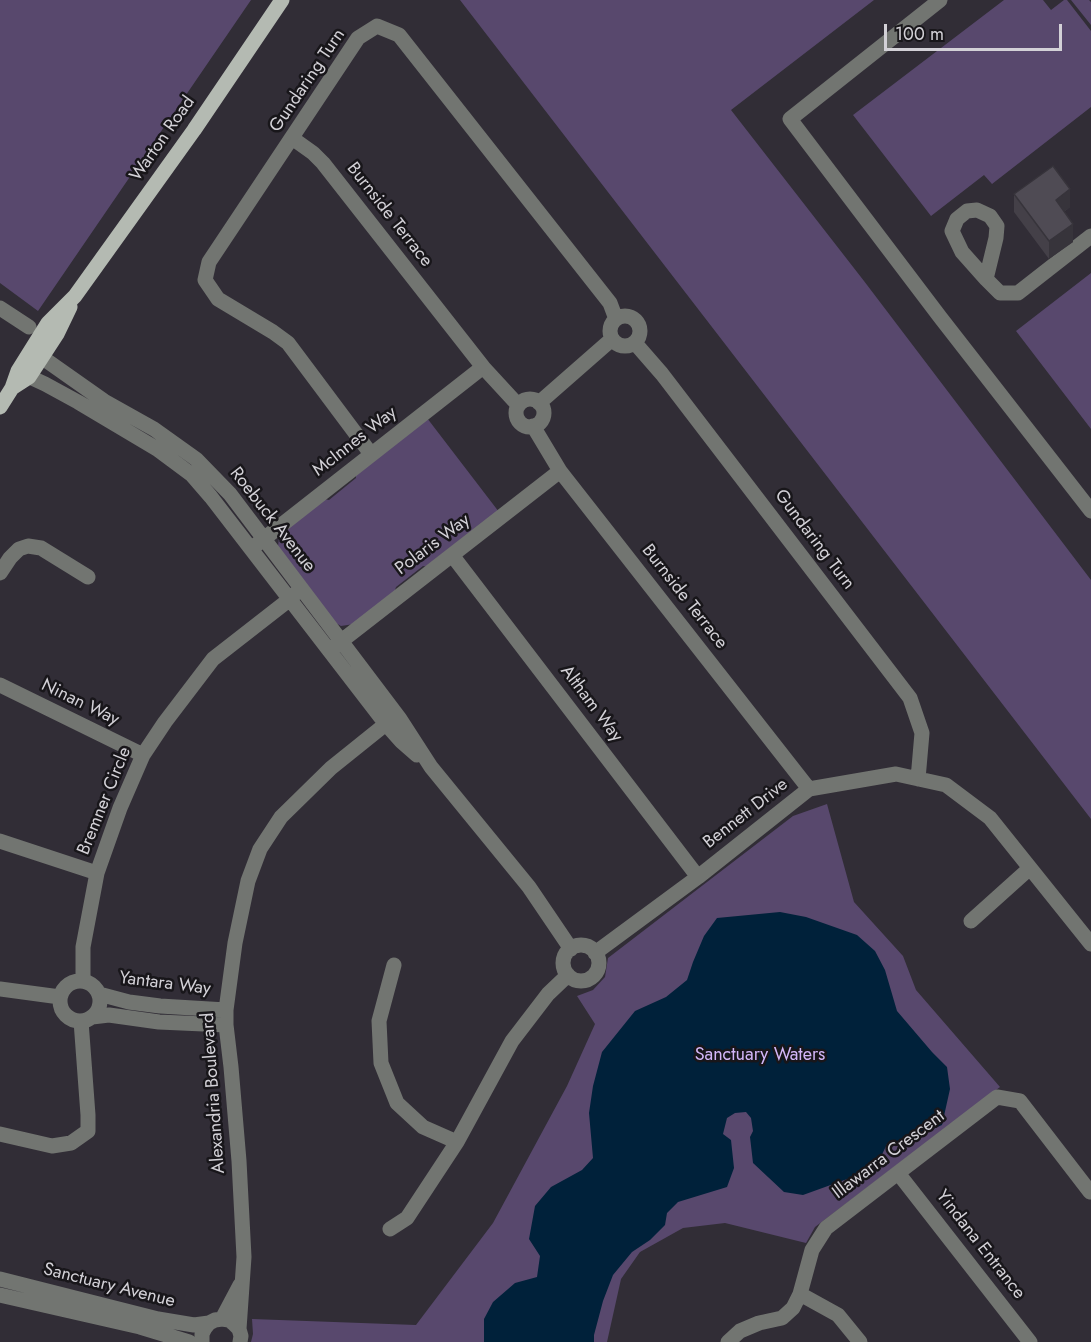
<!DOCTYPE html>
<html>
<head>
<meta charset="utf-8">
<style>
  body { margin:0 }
  #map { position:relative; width:1091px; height:1342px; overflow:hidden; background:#312d36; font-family:Jost,sans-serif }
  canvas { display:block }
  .scale { position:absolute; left:884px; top:24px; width:178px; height:27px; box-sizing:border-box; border:3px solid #d3d1d7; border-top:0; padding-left:8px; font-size:18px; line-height:21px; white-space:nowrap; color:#d3d1d7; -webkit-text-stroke:4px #18161a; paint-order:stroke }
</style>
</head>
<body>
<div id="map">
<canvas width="1091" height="1342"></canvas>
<div class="scale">100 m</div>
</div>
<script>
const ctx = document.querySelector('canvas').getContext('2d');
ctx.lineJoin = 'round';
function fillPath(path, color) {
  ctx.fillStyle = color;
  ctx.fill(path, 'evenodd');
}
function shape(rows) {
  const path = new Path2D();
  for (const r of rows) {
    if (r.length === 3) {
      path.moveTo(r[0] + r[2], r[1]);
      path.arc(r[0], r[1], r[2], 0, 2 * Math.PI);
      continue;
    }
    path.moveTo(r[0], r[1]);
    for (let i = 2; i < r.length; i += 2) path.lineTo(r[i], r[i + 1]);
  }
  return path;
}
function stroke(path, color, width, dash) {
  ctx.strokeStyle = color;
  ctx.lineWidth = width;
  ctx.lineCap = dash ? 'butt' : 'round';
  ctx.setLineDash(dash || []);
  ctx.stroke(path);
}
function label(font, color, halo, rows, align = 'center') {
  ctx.font = font + ' Jost,sans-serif';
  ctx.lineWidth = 5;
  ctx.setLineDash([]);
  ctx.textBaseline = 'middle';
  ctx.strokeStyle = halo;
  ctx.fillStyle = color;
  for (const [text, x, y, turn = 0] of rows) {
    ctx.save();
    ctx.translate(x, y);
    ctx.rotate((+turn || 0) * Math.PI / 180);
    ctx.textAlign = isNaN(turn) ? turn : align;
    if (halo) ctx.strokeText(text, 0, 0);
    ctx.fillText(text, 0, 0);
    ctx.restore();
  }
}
fillPath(shape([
  [0,0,251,0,38,311,0,283],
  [460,0,874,0,731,110,864,281,1091,580,1091,819],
  [1004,0,1043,0,1051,10,1064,0,1067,0,1091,31,1091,107,992,184,984,175,931,216,853,115],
  [1071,0,1089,0,1091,2,1091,25],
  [1091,273,1091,429,1016,331],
  [427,418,499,512,428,567,423,566,396,587,394,593,354,624,341,626,332,621,278,547,279,537,283,529,324,499,329,500,356,478,356,474],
  [827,804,854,902,903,956,916,990,1000,1087,815,1227,806,1243,725,1223,683,1228,640,1252,621,1279,607,1342,251,1342,253,1334,252,1319,416,1325,493,1223,567,1086,595,1024,577,996,593,990,605,977,608,958,793,816]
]), '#58486d');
fillPath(shape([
  [780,912,806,917,857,935,875,951,885,970,897,1011,932,1052,947,1067,950,1089,942,1125,913,1138,887,1144,877,1165,850,1178,803,1195,784,1192,753,1163,750,1137,753,1131,751,1118,746,1112,735,1113,727,1118,723,1134,731,1140,734,1168,727,1187,678,1202,667,1213,665,1225,650,1240,632,1252,613,1275,603,1301,594,1335,594,1342,484,1342,484,1319,493,1302,515,1283,537,1277,540,1256,529,1239,535,1206,551,1187,582,1170,593,1158,589,1113,593,1086,602,1052,635,1011,666,997,687,980,693,962,704,936,717,918]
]), '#00213a');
stroke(shape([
  [940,0,790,119,940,317,1091,511],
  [292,138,313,153,323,163,483,367,518,405],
  [986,279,996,238,997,226,990,216,977,210,967,211,957,219,952,231,962,252,986,279,1000,293,1018,293,1091,236],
  [0,308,29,327],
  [625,331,15],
  [635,343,662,374,910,698,922,733,918,779],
  [33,351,104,401,154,429,196,459,230,494,400,719,431,767,529,887,571,949],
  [19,372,45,384,78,402,157,449,192,475,211,497,385,723,401,741,417,755],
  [530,413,14],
  [539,403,612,339],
  [533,426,560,471,809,789],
  [371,454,288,343,273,332,218,299,205,280,209,262,358,38,377,26,399,35,610,303,616,319],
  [256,545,483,367],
  [452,555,698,877],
  [0,573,10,558,19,549,28,546,41,548,88,577],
  [335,646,560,471],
  [0,685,143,755],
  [0,841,97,873],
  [971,921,1030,868],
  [581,963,18],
  [595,953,698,877,809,789,896,774,946,785,990,818,1091,944],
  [394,965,379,1021,381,1063,397,1103,423,1127,457,1142],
  [83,981,83,947,97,873,120,808,143,755,165,722,213,659,290,599,296,593],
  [80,1001,20],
  [0,989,60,997],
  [99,994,129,1002,160,1006,226,1010],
  [92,1017,109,1015,159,1022,226,1025],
  [0,1134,52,1146,71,1143,88,1131,88,1115,81,1021],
  [898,1173,1030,1342],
  [390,1229,407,1218,457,1142,512,1041,548,994,568,975],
  [0,1279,158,1319,194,1325,209,1323],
  [800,1294,838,1315,860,1342],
  [0,1295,140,1327,189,1342],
  [222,1319,240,1285],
  [239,1329,244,1257,239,1161,231,1067,226,1025,226,1010,235,943,248,881,260,849,281,817,331,768,397,715],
  [202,1342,202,1334,205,1328,209,1323,215,1320,222,1319,229,1320,234,1324,239,1329,241,1336,240,1342],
  [728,1342,740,1331,759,1323,782,1318,793,1308,800,1294,812,1250,826,1228,997,1097,1020,1101,1090,1192]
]), '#727571', 15);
stroke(shape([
  [12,388,29,377,57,334,70,307],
  [0,407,12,388,18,371,48,323,75,296,194,130,282,0]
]), '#b4bab2', 15);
fillPath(shape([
  [1014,194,1070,207,1064,212,1073,242,1049,259,1014,212]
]), '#444048');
fillPath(shape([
  [1070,189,1070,207,1056,218,1056,200],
  [1073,224,1073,242,1049,259,1049,241]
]), '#37343b');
const building = shape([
  [1053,166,1070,189,1056,200,1073,224,1049,241,1014,194,1053,166]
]);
fillPath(building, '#4f4b54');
stroke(building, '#37343b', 1.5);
label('18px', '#d3d1d7', '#18161a', [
  ["Gundaring Turn",308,81,-56],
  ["Warton Road",163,139,-55],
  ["Burnside Terrace",389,215,52],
  ["McInnes Way",355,442,-38],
  ["Roebuck Avenue",272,520,52],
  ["Gundaring Turn",814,540,53],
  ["Polaris Way",433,545,-37],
  ["Burnside Terrace",684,597,52],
  ["Ninan Way",80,703,26],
  ["Altham Way",591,704,53],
  ["Bremner Circle",105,801,-68],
  ["Bennett Drive",746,814,-38],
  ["Yantara Way",165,984,7],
  ["Alexandria Boulevard",214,1093,-94],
  ["Illawarra Crescent",889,1155,-37],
  ["Yindana Entrance",980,1245,52],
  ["Sanctuary Avenue",109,1286,14]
]);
label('18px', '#d3b7f8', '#18161a', [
  ["Sanctuary Waters",760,1056]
]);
</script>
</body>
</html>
